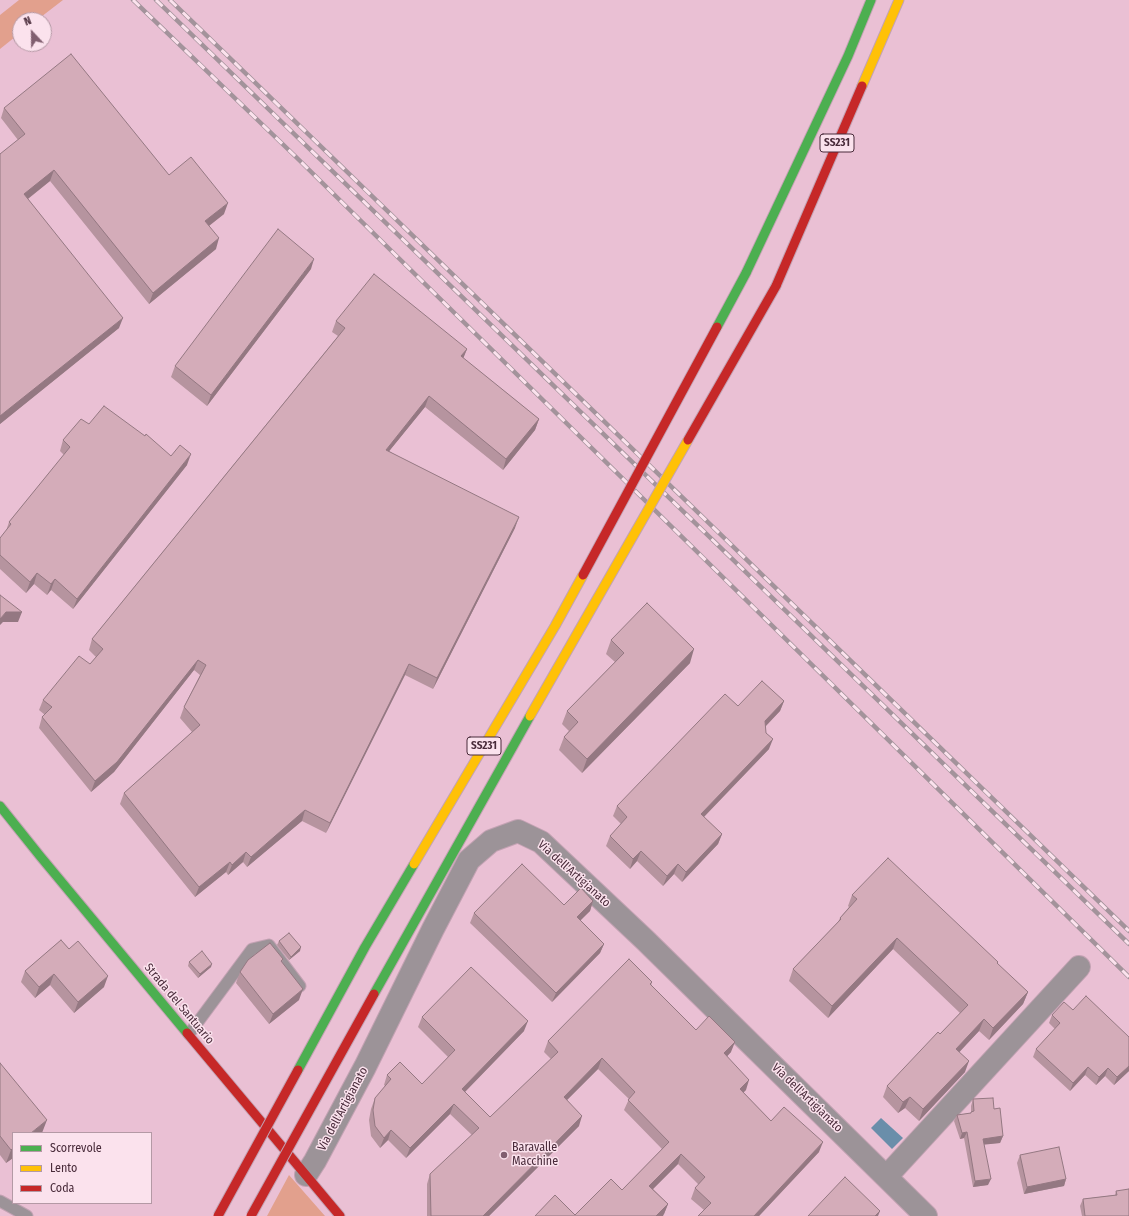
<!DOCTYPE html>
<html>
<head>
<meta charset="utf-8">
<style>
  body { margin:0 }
  #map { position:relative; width:1129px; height:1216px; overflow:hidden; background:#eac0d4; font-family:"Fira Sans Condensed",sans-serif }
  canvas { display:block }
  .legend { position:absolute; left:12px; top:1132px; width:140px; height:72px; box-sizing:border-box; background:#fbe2ed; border:1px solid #b499a5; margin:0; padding:5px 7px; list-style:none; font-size:12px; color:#492b3a }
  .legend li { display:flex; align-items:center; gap:8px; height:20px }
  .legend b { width:20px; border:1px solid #b499a5 }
  .north { position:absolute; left:12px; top:12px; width:40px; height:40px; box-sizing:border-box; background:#fbe2ed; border:1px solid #b499a5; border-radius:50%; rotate:338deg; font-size:11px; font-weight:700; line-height:16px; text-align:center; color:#492b3a }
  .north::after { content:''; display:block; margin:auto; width:14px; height:18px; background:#815f70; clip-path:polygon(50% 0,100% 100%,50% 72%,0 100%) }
</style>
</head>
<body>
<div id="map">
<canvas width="1129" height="1216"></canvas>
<ul class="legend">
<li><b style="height:5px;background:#4caf50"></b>Scorrevole</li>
<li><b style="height:5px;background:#ffc107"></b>Lento</li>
<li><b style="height:5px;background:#c62828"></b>Coda</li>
</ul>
<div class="north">N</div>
</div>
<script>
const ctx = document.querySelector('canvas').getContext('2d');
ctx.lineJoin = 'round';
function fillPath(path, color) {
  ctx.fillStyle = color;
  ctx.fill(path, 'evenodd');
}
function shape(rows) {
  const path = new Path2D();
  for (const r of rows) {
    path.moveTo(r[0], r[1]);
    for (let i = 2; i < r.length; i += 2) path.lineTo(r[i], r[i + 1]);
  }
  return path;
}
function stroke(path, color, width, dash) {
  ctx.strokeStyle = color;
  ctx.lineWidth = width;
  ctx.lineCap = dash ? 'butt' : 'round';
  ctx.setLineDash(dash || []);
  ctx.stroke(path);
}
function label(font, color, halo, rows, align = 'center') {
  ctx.font = font + ' "Fira Sans Condensed",sans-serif';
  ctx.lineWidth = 3;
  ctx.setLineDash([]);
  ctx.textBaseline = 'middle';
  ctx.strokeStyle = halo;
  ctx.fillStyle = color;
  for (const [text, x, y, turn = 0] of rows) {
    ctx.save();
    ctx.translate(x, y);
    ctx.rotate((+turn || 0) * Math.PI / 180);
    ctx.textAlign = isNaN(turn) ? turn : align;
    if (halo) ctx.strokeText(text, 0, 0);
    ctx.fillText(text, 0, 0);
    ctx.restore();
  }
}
fillPath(shape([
  [19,0,63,0,37,20,20,20,20,33,0,49,0,15],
  [289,1175,325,1216,267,1216]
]), '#e2a08d');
fillPath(shape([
  [881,1118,903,1138,892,1149,871,1128]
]), '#6a8eaa');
const lane = shape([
  [189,1034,252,949,269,945,300,986],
  [0,1201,27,1216]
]);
const street = shape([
  [306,1175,315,1161,365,1067,433,929,469,860,491,841,518,831,541,842,645,940,926,1216],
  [887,1176,1079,967]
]);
const fast = shape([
  [746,273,848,56,871,0],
  [0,806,40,856,187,1033]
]);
const slow = shape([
  [862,86,899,0]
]);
const jam = shape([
  [776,286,862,86],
  [187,1033,340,1216]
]);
stroke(lane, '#c3a2b3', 13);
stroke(street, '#c3a2b3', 24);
stroke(fast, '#c3a2b3', 11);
stroke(slow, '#c3a2b3', 11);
stroke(jam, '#c3a2b3', 11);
stroke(lane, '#9c9398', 11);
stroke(street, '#9c9398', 22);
stroke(fast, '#4caf50', 9);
stroke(slow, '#ffc107', 9);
stroke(jam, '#c62828', 9);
const rail = shape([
  [133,0,295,156,1129,977],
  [156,0,1129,944],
  [170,0,1129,931]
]);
stroke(rail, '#a3939b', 4.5);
stroke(rail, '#fbe2ed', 3, [9]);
const fastBridge = shape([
  [717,327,746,273],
  [374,994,530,716],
  [298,1070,365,947,414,864]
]);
const slowBridge = shape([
  [530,716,688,440],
  [414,864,555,626,583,575]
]);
const jamBridge = shape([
  [688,440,776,286],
  [583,575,717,327],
  [218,1216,298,1070],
  [251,1216,374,994]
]);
stroke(fastBridge, '#c3a2b3', 11, []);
stroke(slowBridge, '#c3a2b3', 11, []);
stroke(jamBridge, '#c3a2b3', 11, []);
stroke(fastBridge, '#4caf50', 9);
stroke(slowBridge, '#ffc107', 9);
stroke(jamBridge, '#c62828', 9);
fillPath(shape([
  [4,108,169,175,224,214,209,226,216,249,149,304,50,181,28,199,119,328,0,424,18,140,1,118],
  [311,269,207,406,171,377,175,366],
  [336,321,467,349,463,358,539,419,535,430,503,470,425,407,389,451,515,528,433,689,405,675,326,833,302,821,247,867,243,862,228,875,226,872,195,897,120,804,124,793,192,732,180,718,184,707,200,675,194,670,114,772,91,792,39,728,42,717,45,715,39,710,43,700,90,664,96,657,89,650,92,639,338,336,332,332],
  [89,424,171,456,187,465,73,609,51,590,47,595,34,584,26,593,0,569,0,538,6,531,9,522,64,455,60,451,63,440],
  [611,640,690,663,582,773,559,750,564,737,569,731,562,724,567,711,615,662,606,654],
  [784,701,780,711,765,727,766,733,769,749,704,817,722,834,718,844,682,882,674,874,663,886,637,861,630,869,606,846,610,836,621,824,613,816,617,806,738,706],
  [852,895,997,964,1028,992,1023,1004,989,1040,979,1031,959,1052,965,1072,919,1121,905,1108,898,1113,883,1097,887,1086,940,1034,960,1013,893,949,828,1018,789,981,793,969,838,922,840,918,849,907,848,906],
  [593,901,590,911,580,920,604,944,600,953,552,1002,470,923,474,913,564,905],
  [61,940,104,987,74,1013,50,985,35,998,21,982,25,971],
  [279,941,300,951,289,960,277,945],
  [283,959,282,963,299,1000,269,1024,236,983,240,972],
  [189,962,211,967,198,978,188,966],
  [652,982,651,986,696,1030,731,1052,727,1056,746,1090,743,1092,771,1121,819,1152,759,1216,698,1216,704,1210,691,1199,695,1188,699,1185,678,1164,653,1189,668,1204,664,1214,575,1215,622,1190,662,1149,624,1110,629,1099,598,1069,567,1100,579,1126,489,1216,427,1216,427,1184,430,1174,472,1135,450,1114,406,1158,388,1140,380,1148,371,1136,369,1120,371,1109,375,1098,385,1086,384,1085,387,1075,422,1084,448,1057,418,1027,422,1017,524,1031,465,1092,490,1117,551,1059,544,1052,548,1041],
  [1052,1015,1129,1071,1114,1085,1105,1076,1096,1085,1085,1075,1070,1091,1033,1057,1036,1049,1055,1029,1049,1023],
  [0,1063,13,1133,13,1158,6,1163,0,1155],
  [973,1099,994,1109,1003,1136,1000,1143,984,1144,988,1185,973,1187,964,1138,960,1139,954,1121,957,1115,971,1113,971,1106],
  [1020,1155,1066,1179,1064,1186,1024,1194,1017,1163],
  [1116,1191,1129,1216,1082,1216,1080,1206,1083,1199,1115,1195]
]), '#b6949f');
fillPath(shape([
  [54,170,50,181,20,205,24,194],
  [228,203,224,214,201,232,205,221],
  [219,238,216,249,149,304,153,293],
  [314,259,311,269,207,406,211,395],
  [123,318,119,328,0,424,0,416],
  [467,349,463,359,461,356],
  [429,396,425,407,382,460,386,450],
  [539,419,535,430,503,470,506,459],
  [191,454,187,465,73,609,77,599],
  [519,517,515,528,433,689,437,678],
  [37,573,34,584,26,593,30,582],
  [55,579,51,590,47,595,51,584],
  [6,612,22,612,18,622,3,622,0,625,0,619],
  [694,649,690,663,582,773,587,759],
  [198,660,194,670,114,772,91,792,95,781],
  [409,664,405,675,326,833,330,823],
  [784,701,780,711,761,731,765,721],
  [773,739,769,749,697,824,701,814],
  [305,810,302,821,247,867,251,857],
  [722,834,718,844,682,882,686,872],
  [641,851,637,861,630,869,633,859],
  [246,852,243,862,228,875,232,865],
  [230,862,226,872,195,897,199,887],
  [678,864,674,874,663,886,667,876],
  [593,901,590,911,574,927,577,917],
  [897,938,893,949,828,1018,832,1006],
  [604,944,600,953,552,1002,556,993],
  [301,947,300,951,289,960,291,957],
  [212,964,211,967,198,978,200,974],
  [54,974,50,985,35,998,39,987],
  [108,976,104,987,74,1013,78,1002],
  [303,989,299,1000,269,1024,273,1014],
  [1028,992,1023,1004,989,1040,993,1028],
  [984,1019,979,1031,952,1060,956,1049],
  [528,1021,524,1031,458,1099,462,1089],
  [735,1042,731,1052,721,1063,724,1053],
  [602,1058,598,1069,560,1107,564,1097],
  [969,1061,965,1072,919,1121,923,1109],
  [1129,1066,1129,1071,1114,1085,1117,1077],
  [1088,1067,1085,1075,1070,1091,1073,1083],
  [1108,1068,1105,1076,1096,1085,1099,1077],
  [749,1080,746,1090,737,1099,740,1089],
  [910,1097,905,1108,898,1113,903,1102],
  [454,1104,450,1114,406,1158,410,1148],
  [582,1116,579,1126,489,1216,483,1216],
  [47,1120,42,1133,31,1133],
  [391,1130,388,1140,380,1148,384,1138],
  [967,1132,964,1138,960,1139,962,1133],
  [1003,1136,1000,1143,981,1145,983,1139],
  [823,1142,819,1152,759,1216,754,1216],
  [13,1148,13,1158,6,1163,11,1150],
  [681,1154,678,1164,646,1196,649,1186],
  [991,1179,988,1185,973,1187,975,1181],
  [1066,1179,1064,1186,1024,1194,1027,1187],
  [668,1204,664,1214,663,1216,656,1216],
  [880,1211,878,1216,875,1216]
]), '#947882');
const building = shape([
  [71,54,169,175,191,157,228,203,205,221,219,238,153,293,54,170,24,194,123,318,0,416,0,154,25,134,4,108,71,54],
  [278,229,314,259,211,395,175,366,278,229],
  [374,274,467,349,461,356,539,419,506,459,429,396,386,450,519,517,437,678,409,664,330,823,305,810,251,857,246,852,232,865,230,862,199,887,124,793,200,725,184,707,206,665,198,660,117,762,95,781,42,717,52,707,43,700,79,656,90,664,103,649,92,639,345,328,336,321,374,274],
  [104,406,145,436,146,434,171,456,180,445,191,454,77,599,55,579,51,584,37,573,30,582,0,555,0,538,11,524,9,522,70,447,63,440,81,419,89,424,104,406],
  [0,595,22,612,6,612,0,619,0,595],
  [647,603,694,649,587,759,564,737,578,722,567,711,624,653,611,640,647,603],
  [762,681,784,701,765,721,766,733,773,739,701,814,722,834,686,872,678,864,667,876,641,851,633,859,610,836,627,817,617,806,725,694,738,706,762,681],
  [888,858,998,962,997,963,1028,992,993,1028,984,1019,956,1049,969,1061,923,1109,910,1097,903,1102,887,1086,938,1032,940,1034,968,1005,897,938,832,1006,793,969,841,919,840,918,857,899,852,895,888,858],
  [522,864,564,905,581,888,593,901,577,917,604,944,556,993,474,913,522,864],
  [289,933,301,947,291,957,279,941,289,933],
  [61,940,69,949,78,941,108,976,78,1002,54,974,39,987,25,971,61,940],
  [270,943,283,959,281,961,303,989,273,1014,240,972,248,960,270,943],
  [202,951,212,964,200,974,189,962,202,951],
  [629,959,652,982,650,984,696,1030,709,1016,735,1042,724,1053,749,1080,740,1089,771,1121,784,1107,823,1142,754,1216,698,1216,711,1203,695,1188,705,1177,681,1154,649,1186,668,1204,656,1216,535,1216,555,1195,575,1215,611,1179,622,1190,669,1142,628,1100,635,1092,602,1058,564,1097,582,1116,483,1216,431,1216,430,1174,479,1128,454,1104,410,1148,391,1130,384,1138,375,1126,373,1110,375,1098,391,1079,387,1075,400,1062,422,1084,455,1050,422,1017,471,967,528,1021,462,1089,490,1117,558,1052,548,1041,629,959],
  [1086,996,1129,1037,1129,1066,1117,1077,1108,1068,1099,1077,1088,1067,1073,1083,1036,1049,1060,1023,1052,1015,1064,1002,1073,1010,1086,996],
  [0,1063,47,1120,31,1133,13,1133,13,1148,11,1150,0,1136,0,1063],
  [993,1098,994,1109,1000,1108,1003,1136,983,1139,991,1179,975,1181,967,1132,962,1133,957,1115,971,1113,971,1112,974,1111,973,1099,993,1098],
  [1059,1147,1066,1179,1027,1187,1020,1155,1059,1147],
  [845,1177,880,1211,875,1216,808,1216,845,1177],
  [1129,1189,1129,1216,1085,1216,1083,1199,1117,1195,1116,1191,1129,1189]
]);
fillPath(building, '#d4acb9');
stroke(building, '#947882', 1);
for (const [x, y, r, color] of [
  [504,1155,4,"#815f70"]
]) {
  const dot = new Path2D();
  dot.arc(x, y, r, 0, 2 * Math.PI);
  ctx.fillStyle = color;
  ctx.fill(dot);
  stroke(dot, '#fbe2ed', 1.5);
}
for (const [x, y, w] of [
  [837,143,34],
  [484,746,34]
]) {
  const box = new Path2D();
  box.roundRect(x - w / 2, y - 9, w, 18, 3);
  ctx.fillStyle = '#fbe2ed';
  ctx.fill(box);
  stroke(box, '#492b3a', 1);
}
label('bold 11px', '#492b3a', null, [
  ["SS231",837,143],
  ["SS231",484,746]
]);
label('12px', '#492b3a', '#fbe2ed', [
  ["Via dell'Artigianato",574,874,42],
  ["Strada del Santuario",179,1004,50],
  ["Via dell'Artigianato",807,1098,44],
  ["Via dell'Artigianato",343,1109,-62]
]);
label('12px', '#492b3a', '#fbe2ed', [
  ["Baravalle",512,1148],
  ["Macchine",512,1162]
], 'left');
</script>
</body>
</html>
